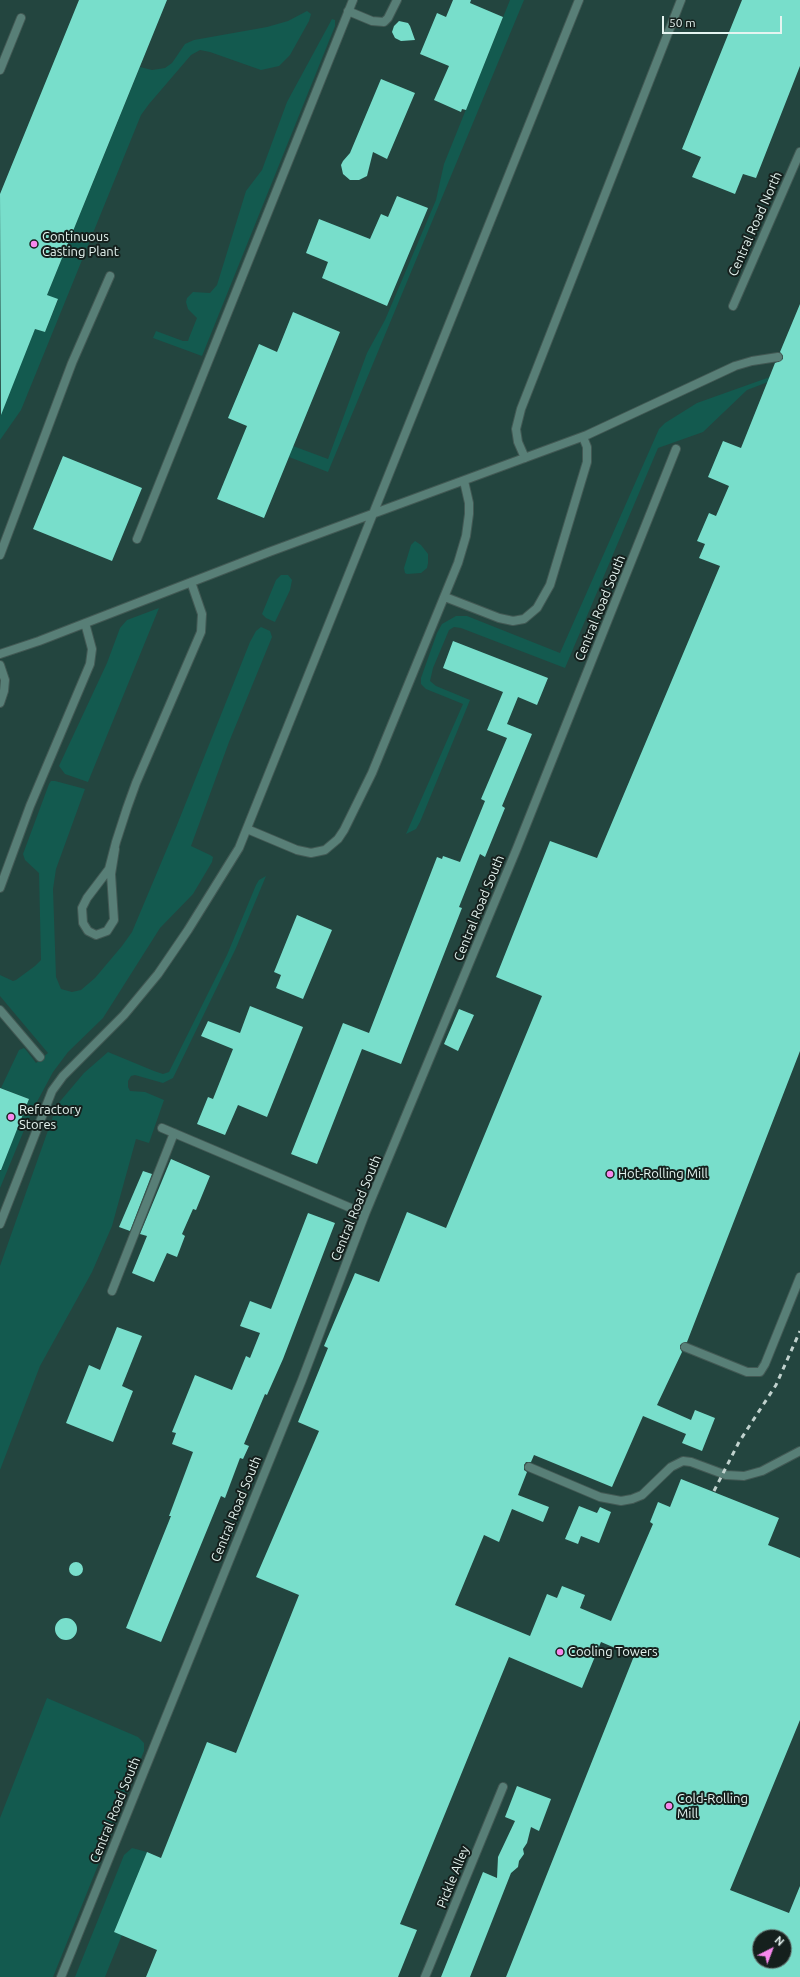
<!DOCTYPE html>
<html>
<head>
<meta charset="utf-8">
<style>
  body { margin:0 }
  #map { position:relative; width:800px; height:1977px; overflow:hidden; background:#233b36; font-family:Ubuntu,sans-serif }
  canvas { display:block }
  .north { position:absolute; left:752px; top:1929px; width:40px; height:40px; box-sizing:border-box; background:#15201d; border:1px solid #687571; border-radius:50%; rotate:42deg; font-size:11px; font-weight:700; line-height:16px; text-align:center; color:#e5f4f0 }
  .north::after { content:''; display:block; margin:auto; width:14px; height:18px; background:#f788ec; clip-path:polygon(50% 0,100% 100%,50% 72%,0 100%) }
  .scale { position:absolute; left:662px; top:16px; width:120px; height:18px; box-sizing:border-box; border:2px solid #e5f4f0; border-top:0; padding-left:5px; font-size:12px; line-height:14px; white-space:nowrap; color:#e5f4f0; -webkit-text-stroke:3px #15201d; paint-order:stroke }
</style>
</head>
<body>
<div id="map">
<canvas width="800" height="1977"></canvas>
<div class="north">N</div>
<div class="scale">50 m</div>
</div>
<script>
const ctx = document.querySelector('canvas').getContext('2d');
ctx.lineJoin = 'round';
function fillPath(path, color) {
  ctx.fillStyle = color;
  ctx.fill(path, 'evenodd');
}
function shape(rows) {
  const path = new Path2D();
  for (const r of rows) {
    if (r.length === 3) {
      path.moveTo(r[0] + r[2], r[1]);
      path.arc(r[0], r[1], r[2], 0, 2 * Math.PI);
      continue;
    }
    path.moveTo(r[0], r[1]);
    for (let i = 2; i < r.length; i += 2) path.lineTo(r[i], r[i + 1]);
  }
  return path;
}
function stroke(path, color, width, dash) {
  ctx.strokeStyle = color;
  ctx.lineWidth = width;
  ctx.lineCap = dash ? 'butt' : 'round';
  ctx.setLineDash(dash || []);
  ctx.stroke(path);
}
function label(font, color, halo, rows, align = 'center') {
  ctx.font = font + ' Ubuntu,sans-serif';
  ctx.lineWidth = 4;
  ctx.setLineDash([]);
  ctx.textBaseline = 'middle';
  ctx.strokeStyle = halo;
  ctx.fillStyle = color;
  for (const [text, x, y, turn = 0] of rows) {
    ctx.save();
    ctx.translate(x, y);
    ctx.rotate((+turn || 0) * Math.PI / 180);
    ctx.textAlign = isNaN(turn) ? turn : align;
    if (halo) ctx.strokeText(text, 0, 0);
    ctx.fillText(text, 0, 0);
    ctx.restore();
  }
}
fillPath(shape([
  [0,0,800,0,800,1977,0,1977],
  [760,1937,784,1937,784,1961,760,1961]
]), '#23453f');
fillPath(shape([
  [510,0,524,0,328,472,289,457,293,446,328,459,367,353,385,320,436,200,444,164],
  [307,11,311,14,309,21,290,55,279,66,261,70,210,52,200,50,191,55,149,104,141,115,21,410,0,440,0,416,35,329,45,332,58,300,47,295,140,67,152,70,165,68,172,63,185,44,194,40,267,27,288,21],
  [332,19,335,20,335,26,202,356,153,338,156,331,183,341,188,341,189,338,197,318,188,309,186,302,187,298,193,292,210,293,217,285,246,191,262,170,287,102],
  [770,377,768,382,747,390,703,432,658,448,565,668,461,628,454,627,449,630,433,668,430,681,436,686,470,700,420,822,416,829,406,834,463,704,426,689,421,684,421,678,437,633,442,624,456,616,467,616,560,653,659,429,665,423,697,403],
  [415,541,421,545,428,554,428,563,427,568,421,573,407,574,405,573,404,568,411,545],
  [281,575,288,575,292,580,290,590,275,622,266,618,262,614,276,580],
  [159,608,88,782,65,774,59,766,107,663,120,628,127,620],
  [261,627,270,631,272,637,229,742,191,846,210,855,213,857,212,862,193,894,160,928,103,1018,68,1052,53,1072,32,1111,0,1188,0,1172,29,1099,1,1088,19,1050,24,1048,26,1050,36,1063,48,1053,0,996,0,975,13,981,16,980,35,966,41,960,39,873,25,860,23,854,49,784,51,781,55,781,85,789,56,869,53,889,56,977,61,989,72,992,81,990,95,978,122,946,132,932,177,825,250,642,256,631],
  [266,876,236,948,173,1078,163,1083,135,1075,131,1076,128,1081,128,1087,130,1091,145,1092,164,1100,149,1143,136,1139,112,1226,92,1272,40,1366,0,1470,0,1266,57,1105,84,1073,108,1052,154,1071,163,1074,169,1072,227,955,256,885,259,880],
  [47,1698,138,1737,144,1743,144,1751,53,1977,0,1977,0,1818],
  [132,1848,147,1852,114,1932,122,1935,105,1977,75,1977,124,1855]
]), '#135a4f');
fillPath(shape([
  [79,0,167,0,47,295,58,299,45,332,35,329,1,415,0,194],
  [453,0,471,0,470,3,503,17,466,110,462,109,461,112,434,100,449,66,420,54,437,13,446,17],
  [742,0,800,0,800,66,756,178,743,174,735,194,692,177,701,157,682,149],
  [399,21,408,23,410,26,415,40,401,41,395,38,392,32,394,26],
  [381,79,415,93,387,159,373,152,367,176,359,180,350,180,343,174,341,165,343,161,350,153],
  [397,196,428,208,387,306,322,278,328,262,306,253,319,219,370,239,381,214,388,217],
  [800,304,800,1051,687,1342,680,1345,680,1348,682,1352,657,1405,691,1420,695,1410,715,1418,702,1451,682,1443,686,1434,643,1416,612,1487,534,1455,531,1462,526,1462,524,1465,524,1470,527,1472,518,1495,549,1507,543,1522,512,1509,499,1542,484,1535,455,1605,530,1636,547,1594,557,1598,562,1586,585,1595,580,1608,611,1621,653,1524,650,1522,658,1502,670,1507,681,1479,779,1518,768,1545,800,1558,800,1720,730,1890,789,1913,800,1886,800,1977,506,1977,634,1656,601,1642,582,1688,509,1657,400,1924,417,1930,398,1977,146,1977,157,1950,114,1932,147,1852,161,1858,207,1742,236,1753,299,1595,256,1577,319,1431,298,1422,328,1348,324,1346,355,1273,379,1282,407,1212,446,1228,542,996,496,977,550,841,597,858,720,566,699,558,705,544,697,541,709,513,716,516,729,486,708,477,723,441,741,448,775,363,783,359,783,356,780,352],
  [760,1937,784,1937,784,1961,760,1961],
  [293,312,340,332,264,518,217,499,247,426,228,418,259,344,277,352],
  [63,456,142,488,112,561,33,529],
  [453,641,548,678,537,705,518,697,507,724,532,734,502,806,505,808,485,857,480,854,459,907,462,908,401,1064,362,1049,317,1164,291,1154,343,1023,369,1033,437,857,442,859,443,856,460,862,485,801,481,799,507,738,487,730,503,692,443,668],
  [297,915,332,930,303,999,276,988,281,975,274,972],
  [250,1006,303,1027,267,1117,238,1105,225,1135,197,1124,208,1097,213,1099,233,1049,201,1036,208,1021,240,1033],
  [459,1009,474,1015,458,1051,444,1044],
  [0,1088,29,1099,1,1170,0,1170],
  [171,1159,210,1176,196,1210,193,1209,182,1234,185,1236,177,1257,167,1253,154,1282,132,1273,147,1236,140,1234],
  [143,1171,152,1174,130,1231,119,1227],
  [308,1213,335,1223,283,1359,267,1395,265,1394,244,1444,249,1446,243,1459,240,1458,225,1498,221,1496,161,1642,126,1628,171,1516,169,1516,193,1452,172,1444,176,1433,172,1432,195,1375,232,1390,246,1356,250,1358,260,1333,240,1326,250,1301,271,1309],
  [117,1327,142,1336,122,1386,133,1391,113,1442,66,1423,89,1365,100,1370],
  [579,1506,597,1513,600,1507,611,1512,599,1543,581,1536,578,1544,565,1539],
  [76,1569,7],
  [66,1629,11],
  [517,1786,551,1799,539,1831,531,1827,527,1843,523,1849,524,1854,519,1861,518,1867,511,1873,470,1977,441,1977,483,1872,497,1878,498,1857,515,1821,505,1817]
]), '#78decb');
const lane = shape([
  [348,11,372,21,384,22,388,18,397,0],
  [0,70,21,18],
  [733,306,800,152],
  [525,458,518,442,516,429,521,409,681,0],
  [137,539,353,0],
  [0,555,72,363,110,276],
  [445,597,499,618,513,621,524,619,537,608,550,585,587,462,587,447,583,437],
  [0,654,39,641,269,552,587,435,735,366,752,361,778,357],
  [0,665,5,680,4,691,0,703],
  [247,829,297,850,311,853,325,850,338,839,344,830,372,773,458,563,466,536,469,514,469,503,464,481],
  [115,849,111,874,114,920,107,931,96,935,88,931,83,923,82,908,87,898,109,869,116,842,127,808,136,783,201,632,202,614,191,582],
  [0,888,30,806,90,664,92,649,85,623],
  [0,1010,40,1057],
  [162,1128,365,1214],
  [0,1224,52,1091,63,1076,124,1015,158,974,188,930,239,848,579,0],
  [112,1291,174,1133],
  [685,1347,747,1372,760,1372,765,1364,800,1277],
  [529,1467,600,1497,621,1501,632,1499,642,1495,671,1467,683,1461,691,1462,726,1475,744,1476,762,1471,800,1451],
  [61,1977,302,1380,365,1214,517,848,676,449],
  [425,1977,503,1787]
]);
stroke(lane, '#425954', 10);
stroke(lane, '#587f77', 8);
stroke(shape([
  [714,1491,739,1442,776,1385,800,1331]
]), '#c1d2ce', 3, [5, 5]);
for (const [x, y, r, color] of [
  [34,244,4,"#f788ec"],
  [11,1117,4,"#f788ec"],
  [610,1174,4,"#f788ec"],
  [560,1652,4,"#f788ec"],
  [669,1806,4,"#f788ec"]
]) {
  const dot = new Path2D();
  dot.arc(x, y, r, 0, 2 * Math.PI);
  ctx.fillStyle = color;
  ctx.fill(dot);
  stroke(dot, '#15201d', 1.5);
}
label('13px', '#e5f4f0', '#15201d', [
  ["Central Road North",755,224,-66],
  ["Central Road South",600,608,-68],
  ["Central Road South",479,908,-68],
  ["Central Road South",356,1208,-68],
  ["Central Road South",236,1509,-68],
  ["Central Road South",115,1810,-68],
  ["Pickle Alley",453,1877,-68]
]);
label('13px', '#e5f4f0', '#15201d', [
  ["Continuous",42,237],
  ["Casting Plant",42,252],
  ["Refractory",19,1110],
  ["Stores",19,1125],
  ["Hot-Rolling Mill",618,1174],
  ["Cooling Towers",568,1652],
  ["Cold-Rolling",677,1799],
  ["Mill",677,1814]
], 'left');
</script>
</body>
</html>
